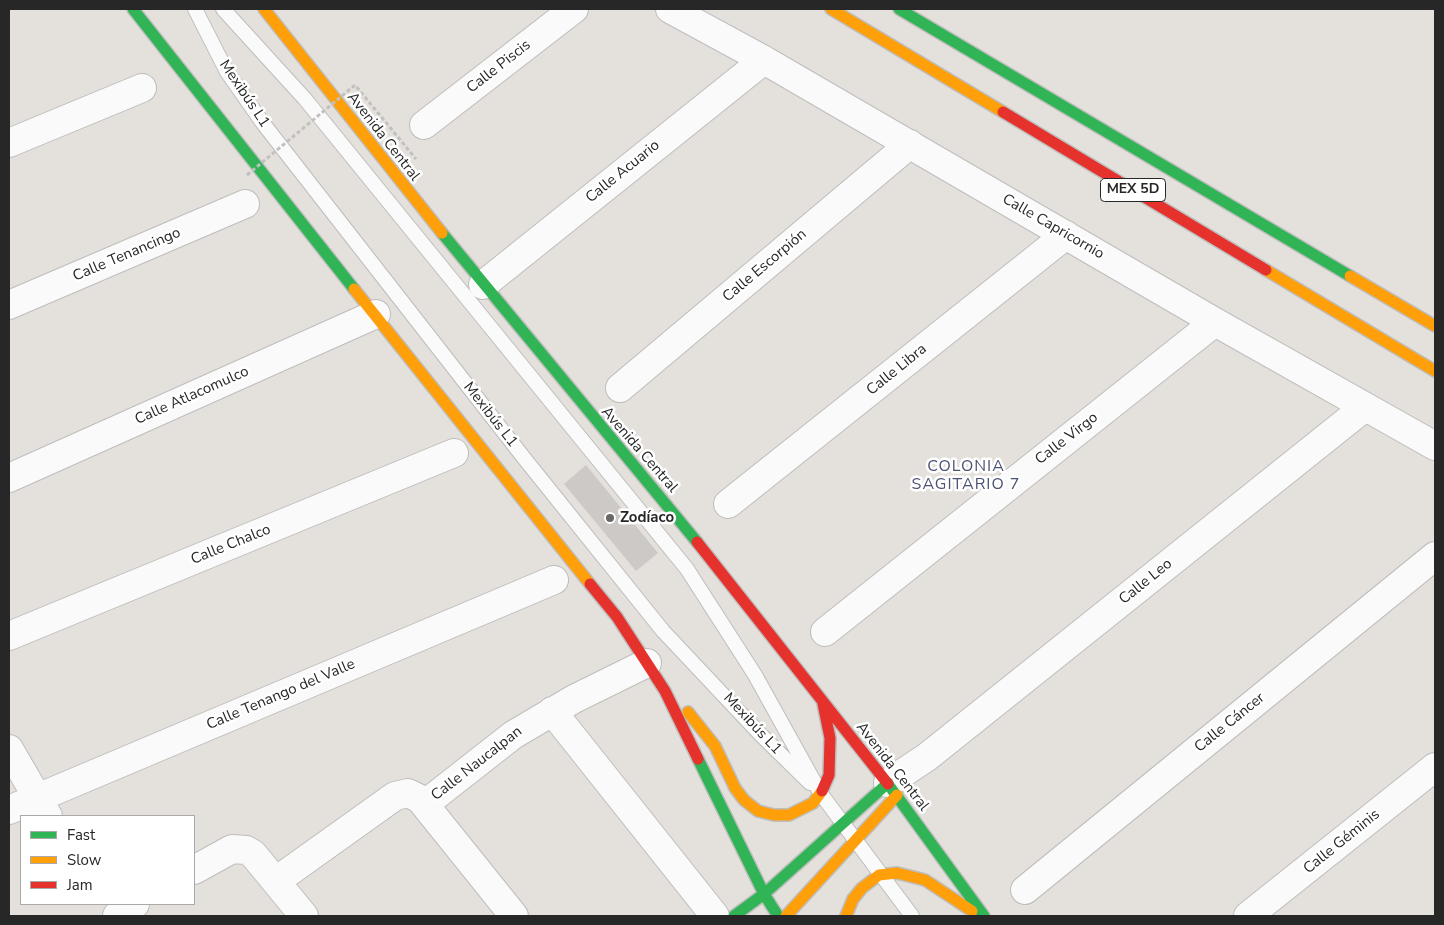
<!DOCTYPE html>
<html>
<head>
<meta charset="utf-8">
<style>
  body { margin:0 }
  #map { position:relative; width:1444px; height:925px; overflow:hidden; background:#e4e1dc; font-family:"Nunito Sans",sans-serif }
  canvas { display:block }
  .frame { position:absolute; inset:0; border:10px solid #272727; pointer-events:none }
  .legend { position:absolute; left:20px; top:815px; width:175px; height:90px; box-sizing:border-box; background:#fff; border:1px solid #a9a9a9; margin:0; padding:6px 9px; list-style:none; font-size:15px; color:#272727 }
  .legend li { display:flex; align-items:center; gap:10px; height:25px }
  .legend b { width:25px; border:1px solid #a9a9a9 }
</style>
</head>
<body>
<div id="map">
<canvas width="1444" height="925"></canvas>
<div class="frame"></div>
<ul class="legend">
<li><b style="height:6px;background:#30b455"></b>Fast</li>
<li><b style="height:6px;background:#ff9f0a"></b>Slow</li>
<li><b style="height:6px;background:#e5322d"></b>Jam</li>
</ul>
</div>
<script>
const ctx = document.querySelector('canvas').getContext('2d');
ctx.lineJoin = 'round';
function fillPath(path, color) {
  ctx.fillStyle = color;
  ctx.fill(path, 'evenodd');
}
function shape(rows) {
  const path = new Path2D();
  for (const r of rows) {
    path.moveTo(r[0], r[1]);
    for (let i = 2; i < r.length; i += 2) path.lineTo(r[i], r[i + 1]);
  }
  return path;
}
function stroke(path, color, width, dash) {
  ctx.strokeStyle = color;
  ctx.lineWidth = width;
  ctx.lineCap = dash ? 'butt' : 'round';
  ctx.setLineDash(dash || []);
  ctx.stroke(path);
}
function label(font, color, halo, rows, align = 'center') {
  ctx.font = font + ' "Nunito Sans",sans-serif';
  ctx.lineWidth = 5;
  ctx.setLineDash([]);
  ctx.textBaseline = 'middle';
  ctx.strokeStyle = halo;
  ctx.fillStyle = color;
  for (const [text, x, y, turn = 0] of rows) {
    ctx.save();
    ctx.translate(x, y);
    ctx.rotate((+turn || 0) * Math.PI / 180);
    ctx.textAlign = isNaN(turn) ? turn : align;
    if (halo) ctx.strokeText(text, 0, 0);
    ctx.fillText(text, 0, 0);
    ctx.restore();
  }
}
fillPath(shape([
  [586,465,658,553,636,571,564,484]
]), '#ccc9c6');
const lane = shape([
  [195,9,227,72,262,122,524,458,663,631,760,734,810,783],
  [223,9,305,99,687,569,755,675,821,794,912,916]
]);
const street = shape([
  [670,9,764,60,1215,322,1435,446],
  [424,125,574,9],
  [9,143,142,88],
  [483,285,764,60],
  [9,305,245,204],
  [620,388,910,144],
  [9,478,376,314],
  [728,504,1066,235],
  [825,632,1215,322],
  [9,636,454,453],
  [552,711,715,916],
  [9,749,48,816],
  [888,783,927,757,1365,407],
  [425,804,513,735,574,699,647,663],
  [9,810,554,580],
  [194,870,232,849,246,850,253,854,304,916],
  [276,881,395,796,408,793,420,799,514,916],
  [1025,890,1435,556],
  [117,916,135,904],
  [1248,916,1435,767]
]);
const fast = shape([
  [133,9,354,289],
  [899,9,1350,276],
  [442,233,697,542],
  [698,759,764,894,778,916],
  [888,784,984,916],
  [734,916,764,894,888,783]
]);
const slow = shape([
  [264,9,442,233],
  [831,9,1003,112],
  [1266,270,1435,371],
  [1350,276,1435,326],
  [354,289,590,584],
  [688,712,715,746,735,788,744,800,758,811,774,815,789,815,813,803,822,791],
  [786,916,897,795],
  [846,916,853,899,862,888,879,875,897,873,925,880,972,911]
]);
const jam = shape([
  [1003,112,1266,270],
  [697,542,888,784],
  [590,584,617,617,665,691,698,759],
  [822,791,829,775,830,738,823,704]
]);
stroke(lane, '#bebdbd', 16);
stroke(street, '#bebdbd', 30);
stroke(fast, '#bebdbd', 14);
stroke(slow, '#bebdbd', 14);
stroke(jam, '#bebdbd', 14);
stroke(lane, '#fbfafa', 14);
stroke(street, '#fbfafa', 28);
stroke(fast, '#30b455', 11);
stroke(slow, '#ff9f0a', 11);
stroke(jam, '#e5322d', 11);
stroke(shape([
  [247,175,355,85,416,159]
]), '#c2c1c0', 3, [4, 2.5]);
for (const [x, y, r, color] of [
  [610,518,5,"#696866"]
]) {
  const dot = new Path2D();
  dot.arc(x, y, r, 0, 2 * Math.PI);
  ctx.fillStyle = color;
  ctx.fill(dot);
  stroke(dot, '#fff', 2);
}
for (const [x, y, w] of [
  [1133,190,65]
]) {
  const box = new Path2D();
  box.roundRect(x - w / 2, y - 11.5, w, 23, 4);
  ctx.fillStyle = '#fff';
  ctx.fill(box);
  stroke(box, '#272727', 1);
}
label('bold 14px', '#272727', null, [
  ["MEX 5D",1133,190]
]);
label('15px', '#272727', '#fff', [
  ["Calle Piscis",499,67,-38],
  ["Mexibús L1",244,94,56],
  ["Avenida Central",383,137,52],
  ["Calle Acuario",623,172,-39],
  ["Calle Capricornio",1053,227,30],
  ["Calle Tenancingo",127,255,-23],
  ["Calle Escorpión",765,266,-40],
  ["Calle Libra",897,370,-39],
  ["Calle Atlacomulco",192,396,-24],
  ["Mexibús L1",490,415,52],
  ["Calle Virgo",1067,439,-38],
  ["Avenida Central",639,450,49],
  ["Calle Chalco",231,545,-22],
  ["Calle Leo",1146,582,-39],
  ["Calle Tenango del Valle",281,695,-23],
  ["Calle Cáncer",1230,723,-39],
  ["Mexibús L1",752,724,47],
  ["Calle Naucalpan",477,764,-38],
  ["Avenida Central",892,767,52],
  ["Calle Géminis",1342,842,-39]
]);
label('bold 15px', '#272727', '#fff', [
  ["Zodíaco",620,518]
], 'left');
ctx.letterSpacing = '1px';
label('16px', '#4b5373', '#fff', [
  ["COLONIA",966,467],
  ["SAGITARIO 7",966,485]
]);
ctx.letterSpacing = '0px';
</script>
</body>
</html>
